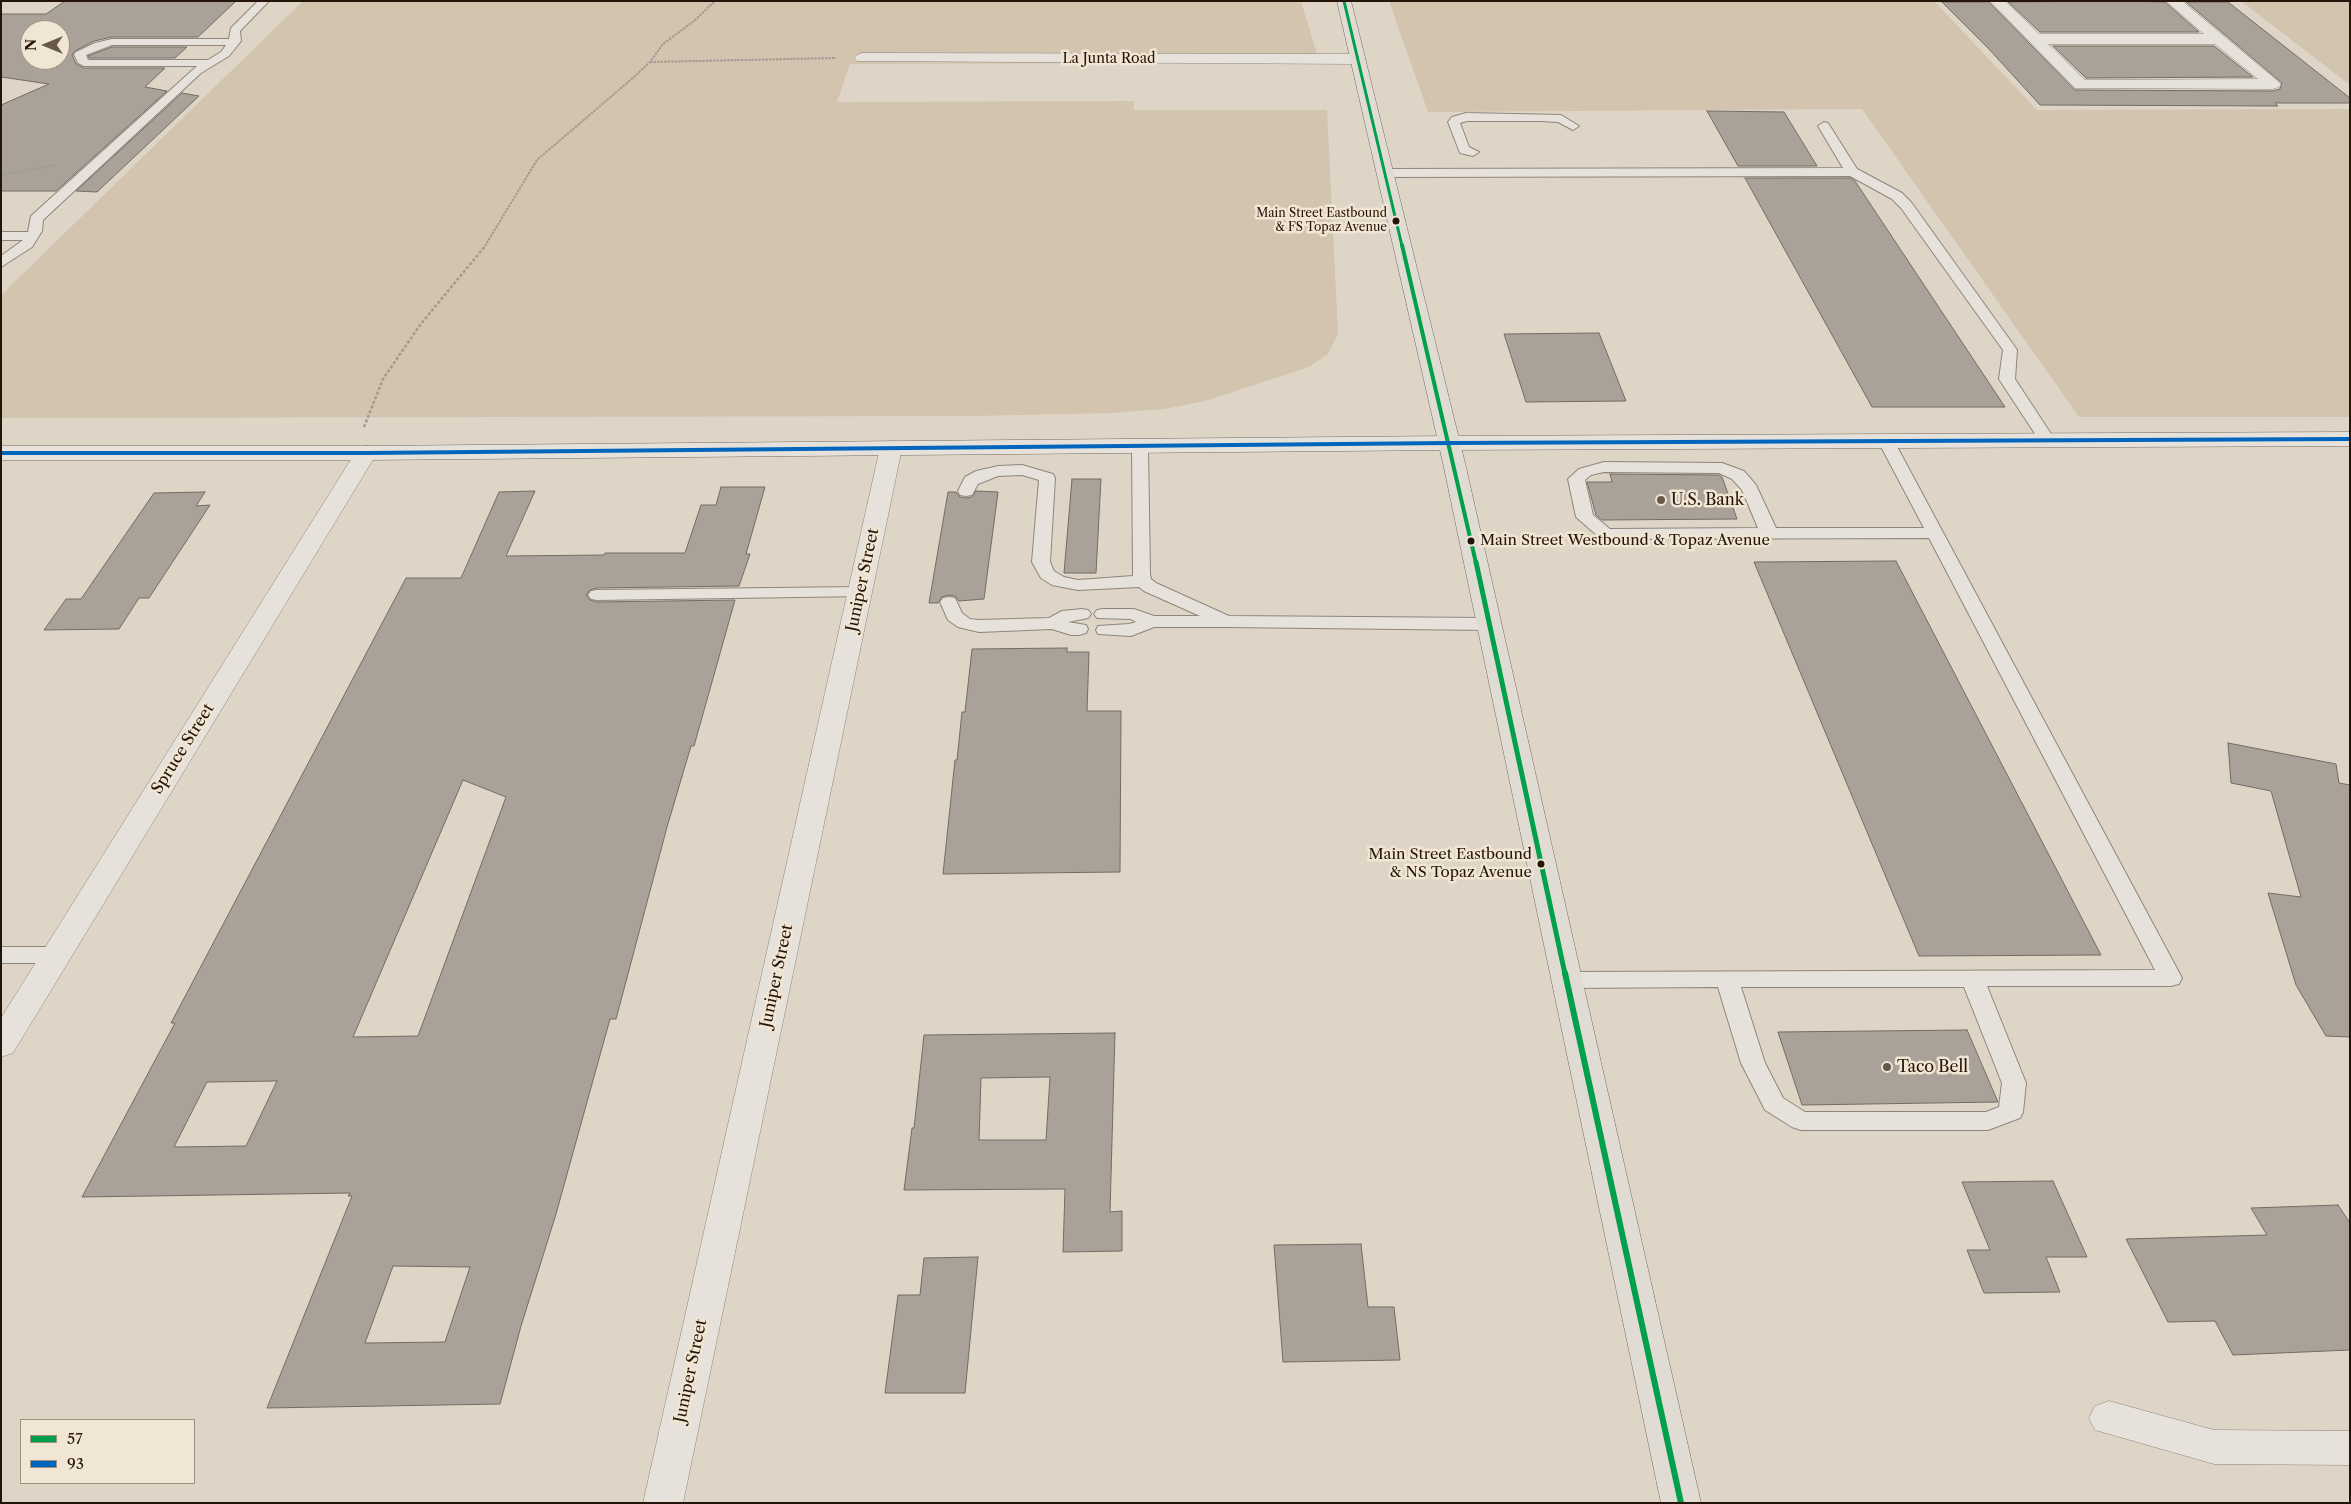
<!DOCTYPE html>
<html>
<head>
<meta charset="utf-8">
<style>
  body { margin:0 }
  #map { position:relative; width:2351px; height:1504px; overflow:hidden; background:#ded5c6; font-family:"Libre Caslon Text",serif }
  canvas { display:block }
  .frame { position:absolute; inset:0; border:2px solid #251409; pointer-events:none }
  .legend { position:absolute; left:20px; top:1419px; width:175px; height:65px; box-sizing:border-box; background:#f1e5d3; border:1px solid #9f9182; margin:0; padding:6px 9px; list-style:none; font-size:15px; color:#251409 }
  .legend li { display:flex; align-items:center; gap:10px; height:25px }
  .legend b { width:25px; border:1px solid #9f9182 }
  .north { position:absolute; left:20px; top:20px; width:50px; height:50px; box-sizing:border-box; background:#f1e5d3; border:1px solid #9f9182; border-radius:50%; rotate:270deg; font-size:14px; font-weight:700; line-height:20px; text-align:center; color:#251409 }
  .north::after { content:''; display:block; margin:auto; width:18px; height:22px; background:#66584b; clip-path:polygon(50% 0,100% 100%,50% 72%,0 100%) }
</style>
</head>
<body>
<div id="map">
<canvas width="2351" height="1504"></canvas>
<div class="frame"></div>
<ul class="legend">
<li><b style="height:6px;background:#029f4d"></b>57</li>
<li><b style="height:6px;background:#0065bd"></b>93</li>
</ul>
<div class="north">N</div>
</div>
<script>
const ctx = document.querySelector('canvas').getContext('2d');
ctx.lineJoin = 'round';
function fillPath(path, color) {
  ctx.fillStyle = color;
  ctx.fill(path, 'evenodd');
}
function shape(rows) {
  const path = new Path2D();
  for (const r of rows) {
    path.moveTo(r[0], r[1]);
    for (let i = 2; i < r.length; i += 2) path.lineTo(r[i], r[i + 1]);
  }
  return path;
}
function stroke(path, color, width, dash) {
  ctx.strokeStyle = color;
  ctx.lineWidth = width;
  ctx.lineCap = dash ? 'butt' : 'round';
  ctx.setLineDash(dash || []);
  ctx.stroke(path);
}
function label(font, color, halo, rows, align = 'center') {
  ctx.font = font + ' "Libre Caslon Text",serif';
  ctx.lineWidth = 5;
  ctx.setLineDash([]);
  ctx.textBaseline = 'middle';
  ctx.strokeStyle = halo;
  ctx.fillStyle = color;
  for (const [text, x, y, turn = 0] of rows) {
    ctx.save();
    ctx.translate(x, y);
    ctx.rotate((+turn || 0) * Math.PI / 180);
    ctx.textAlign = isNaN(turn) ? turn : align;
    if (halo) ctx.strokeText(text, 0, 0);
    ctx.fillText(text, 0, 0);
    ctx.restore();
  }
}
fillPath(shape([
  [303,1,1301,1,1317,54,1136,55,1135,63,850,64,837,102,1134,101,1134,110,1327,110,1338,333,1328,354,1309,367,1205,401,1164,409,1112,413,973,416,1,418,1,295],
  [1389,1,1934,1,2037,110,2350,109,2350,417,2079,417,1862,109,1428,112],
  [2241,1,2350,1,2350,85]
]), '#d2c4af');
const building = shape([
  [65,1,236,1,198,37,112,37,94,41,75,51,72,55,76,64,84,68,165,68,145,87,167,91,56,191,1,191,1,105,49,84,1,77,1,14,46,14,65,1],
  [30,30,60,30,60,60,30,60,30,30],
  [2118,1,2165,2,2199,32,2040,32,2008,2,2118,1],
  [1942,2,1989,2,2075,90,2273,91,2280,89,2282,83,2186,2,2228,2,2350,98,2350,103,2275,103,2278,106,2040,105,1988,48,1942,2],
  [2053,46,2214,46,2253,77,2086,78,2053,46],
  [112,47,187,47,175,58,89,58,88,56,112,47],
  [182,93,199,96,97,192,76,191,182,93],
  [1707,111,1784,112,1817,166,1738,166,1707,111],
  [1745,178,1851,178,1855,181,2005,407,1872,407,1745,178],
  [1599,333,1626,401,1526,402,1504,334,1599,333],
  [1610,474,1719,475,1722,477,1737,519,1602,520,1596,515,1587,482,1612,482,1610,474],
  [1072,479,1101,479,1096,573,1064,573,1072,479],
  [721,487,765,487,746,554,750,554,739,586,597,588,590,590,586,595,590,600,597,602,735,600,694,746,691,746,667,827,616,1019,610,1019,556,1214,521,1326,500,1404,267,1408,352,1196,348,1196,350,1193,82,1197,175,1023,171,1023,406,578,461,578,499,492,535,491,506,556,604,555,605,553,685,553,701,505,716,505,721,487],
  [463,780,506,797,418,1036,353,1037,463,780],
  [277,1081,246,1146,174,1147,207,1082,277,1081],
  [393,1266,470,1267,445,1342,365,1343,393,1266],
  [976,491,998,492,984,599,959,601,955,596,949,595,942,597,938,603,929,603,948,492,956,492,960,497,966,498,972,497,976,491],
  [205,492,196,506,210,505,149,598,139,598,119,629,44,630,66,599,81,599,154,493,205,492],
  [1896,561,2101,955,1919,956,1754,562,1896,561],
  [1067,648,1067,652,1089,652,1087,711,1121,711,1120,872,943,874,955,760,957,760,962,712,965,712,972,649,1067,648],
  [2228,743,2336,764,2339,783,2350,785,2350,1037,2326,1036,2296,985,2268,893,2301,897,2271,791,2231,783,2228,743],
  [1967,1030,1998,1102,1802,1105,1778,1032,1967,1030],
  [1115,1033,1110,1212,1122,1211,1122,1251,1063,1252,1065,1189,904,1190,912,1128,914,1128,924,1035,1115,1033],
  [1050,1077,1046,1140,979,1140,981,1078,1050,1077],
  [2053,1181,2087,1257,2046,1257,2060,1292,1984,1293,1967,1250,1990,1250,1962,1182,2053,1181],
  [2338,1205,2350,1223,2350,1350,2233,1355,2215,1321,2168,1322,2126,1239,2267,1235,2251,1208,2338,1205],
  [1361,1244,1368,1307,1394,1307,1400,1360,1283,1362,1274,1245,1361,1244],
  [978,1257,965,1393,885,1393,898,1295,920,1295,924,1258,978,1257]
]);
fillPath(building, '#aaa298');
stroke(building, '#736c63', 1);
const lane = shape([
  [258,1,269,1,240,31,241,41,229,56,201,73,43,220,42,231,32,247,1,267,1,256,23,240,1,240,1,232,28,232,31,216,197,66,84,66,78,63,74,54,76,52,95,43,112,39,229,39,231,28,258,1],
  [112,45,226,45,221,52,208,60,88,60,86,55,112,45],
  [1466,113,1561,115,1579,126,1573,130,1558,122,1541,121,1467,121,1460,123,1469,147,1479,152,1473,156,1460,153,1448,122,1452,117,1466,113],
  [1824,122,1828,123,1857,169,1902,193,1911,202,2015,347,2017,350,2015,379,2055,440,2053,443,2041,443,1999,379,2003,350,1901,208,1892,199,1850,176,1384,177,1378,173,1384,169,1843,168,1818,126,1824,122],
  [1886,436,1892,438,1894,441,2182,978,2179,984,2171,986,1987,986,2026,1083,2023,1112,2020,1118,1988,1130,1801,1130,1792,1127,1765,1110,1762,1104,1741,1063,1718,987,1566,988,1558,986,1555,980,1558,974,1566,972,2155,970,1929,538,1606,539,1600,538,1576,517,1568,479,1579,469,1604,462,1722,463,1744,471,1756,485,1776,528,1924,528,1878,441,1880,438,1886,436],
  [1604,472,1719,473,1732,479,1742,490,1758,528,1610,529,1593,515,1585,480,1591,475,1604,472],
  [1741,987,1964,987,2002,1083,1999,1107,1986,1112,1805,1112,1783,1098,1765,1063,1741,987],
  [1140,441,1146,443,1148,446,1150,574,1151,579,1156,583,1229,616,1488,618,1495,620,1497,624,1495,628,1488,630,1226,627,1154,627,1131,636,1098,634,1096,630,1098,626,1129,624,1136,622,1131,619,1097,618,1094,614,1097,610,1103,609,1134,609,1154,616,1200,616,1144,591,1139,587,1078,590,1052,585,1041,578,1032,562,1039,480,1022,475,998,476,978,484,972,495,966,496,960,495,958,491,965,477,976,471,998,466,1022,465,1053,474,1055,478,1050,562,1054,571,1064,577,1078,580,1133,576,1132,446,1134,443,1140,441],
  [860,587,866,588,869,592,866,596,597,600,591,599,588,595,591,591,597,590,860,587],
  [949,597,955,598,962,613,970,619,979,620,1049,618,1062,611,1082,609,1088,610,1091,614,1088,618,1068,622,1086,625,1088,629,1086,633,1079,635,1071,635,1052,629,979,632,958,627,948,620,940,602,943,598,949,597],
  [1,947,57,947,65,950,68,955,65,960,57,963,1,963,1,947]
]);
const street = shape([
  [1990,1,2005,1,2039,34,2204,34,2166,1,2182,1,2281,84,2279,87,2273,89,2075,88,1990,1],
  [2048,44,2215,44,2258,79,2085,80,2048,44],
  [862,53,1356,54,1361,56,1364,59,1361,62,1356,64,857,61,854,58,857,55,862,53],
  [891,441,899,443,902,448,683,1503,643,1503,880,448,883,443,891,441],
  [366,446,374,448,377,453,13,1053,1,1057,1,1018,355,453,358,448,366,446],
  [2109,1401,2214,1430,2350,1431,2350,1465,2214,1464,2095,1430,2089,1418,2095,1406,2109,1401]
]);
const secondary = shape([
  [2350,432,2350,446,1449,450,366,460,1,460,1,446,366,446,1449,436,2350,432]
]);
const primary = shape([
  [1337,1,1351,1,1465,463,1701,1503,1661,1503,1443,463,1337,1]
]);
stroke(lane, '#8e867c', 2);
stroke(street, '#8e867c', 1);
stroke(secondary, '#736c63', 1);
stroke(primary, '#736c63', 1);
stroke(shape([
  [650,62,836,58],
  [1,175,55,165],
  [485,246,537,160,634,77,650,62,663,44,694,21,715,1]
]), '#a19b94', 2, [2.5, 1]);
stroke(shape([
  [364,427,383,379,420,325,486,245]
]), '#a19b94', 2.5, [3, 2]);
fillPath(lane, '#e6e1da');
fillPath(street, '#e6e1da');
fillPath(secondary, '#e6e1da');
fillPath(primary, '#e1dcd3');
stroke(shape([
  [1344,1,1402,246]
]), '#029f4d', 3);
stroke(shape([
  [1402,245,1476,563]
]), '#029f4d', 4);
stroke(shape([
  [1476,562,1565,974]
]), '#029f4d', 5);
stroke(shape([
  [1565,973,1681,1503]
]), '#029f4d', 6);
stroke(shape([
  [1,453,366,453,1449,443,2350,439]
]), '#0065bd', 4);
for (const [x, y, r, color] of [
  [1396,221,4.5,"#251409"],
  [1661,500,5,"#66584b"],
  [1471,541,4.5,"#251409"],
  [1541,864,4.5,"#251409"],
  [1887,1067,5,"#66584b"]
]) {
  const dot = new Path2D();
  dot.arc(x, y, r, 0, 2 * Math.PI);
  ctx.fillStyle = color;
  ctx.fill(dot);
  stroke(dot, '#f1e5d3', 2);
}
label('12px', '#251409', '#f1e5d3', [
  ["Main Street Eastbound",1387,214],
  ["& FS Topaz Avenue",1387,228]
], 'right');
label('14px', '#251409', '#f1e5d3', [
  ["La Junta Road",1109,59]
]);
label('15px', '#251409', '#f1e5d3', [
  ["Main Street Westbound & Topaz Avenue",1480,541],
  ["Main Street Eastbound",1532,855,"right"],
  ["& NS Topaz Avenue",1532,873,"right"]
], 'left');
label('16px', '#251409', '#f1e5d3', [
  ["U.S. Bank",1671,500],
  ["Taco Bell",1897,1067]
], 'left');
label('16px', '#251409', '#f1e5d3', [
  ["Juniper Street",863,580,-78],
  ["Spruce Street",183,749,-58],
  ["Juniper Street",777,976,-78],
  ["Juniper Street",691,1371,-78]
]);
</script>
</body>
</html>
